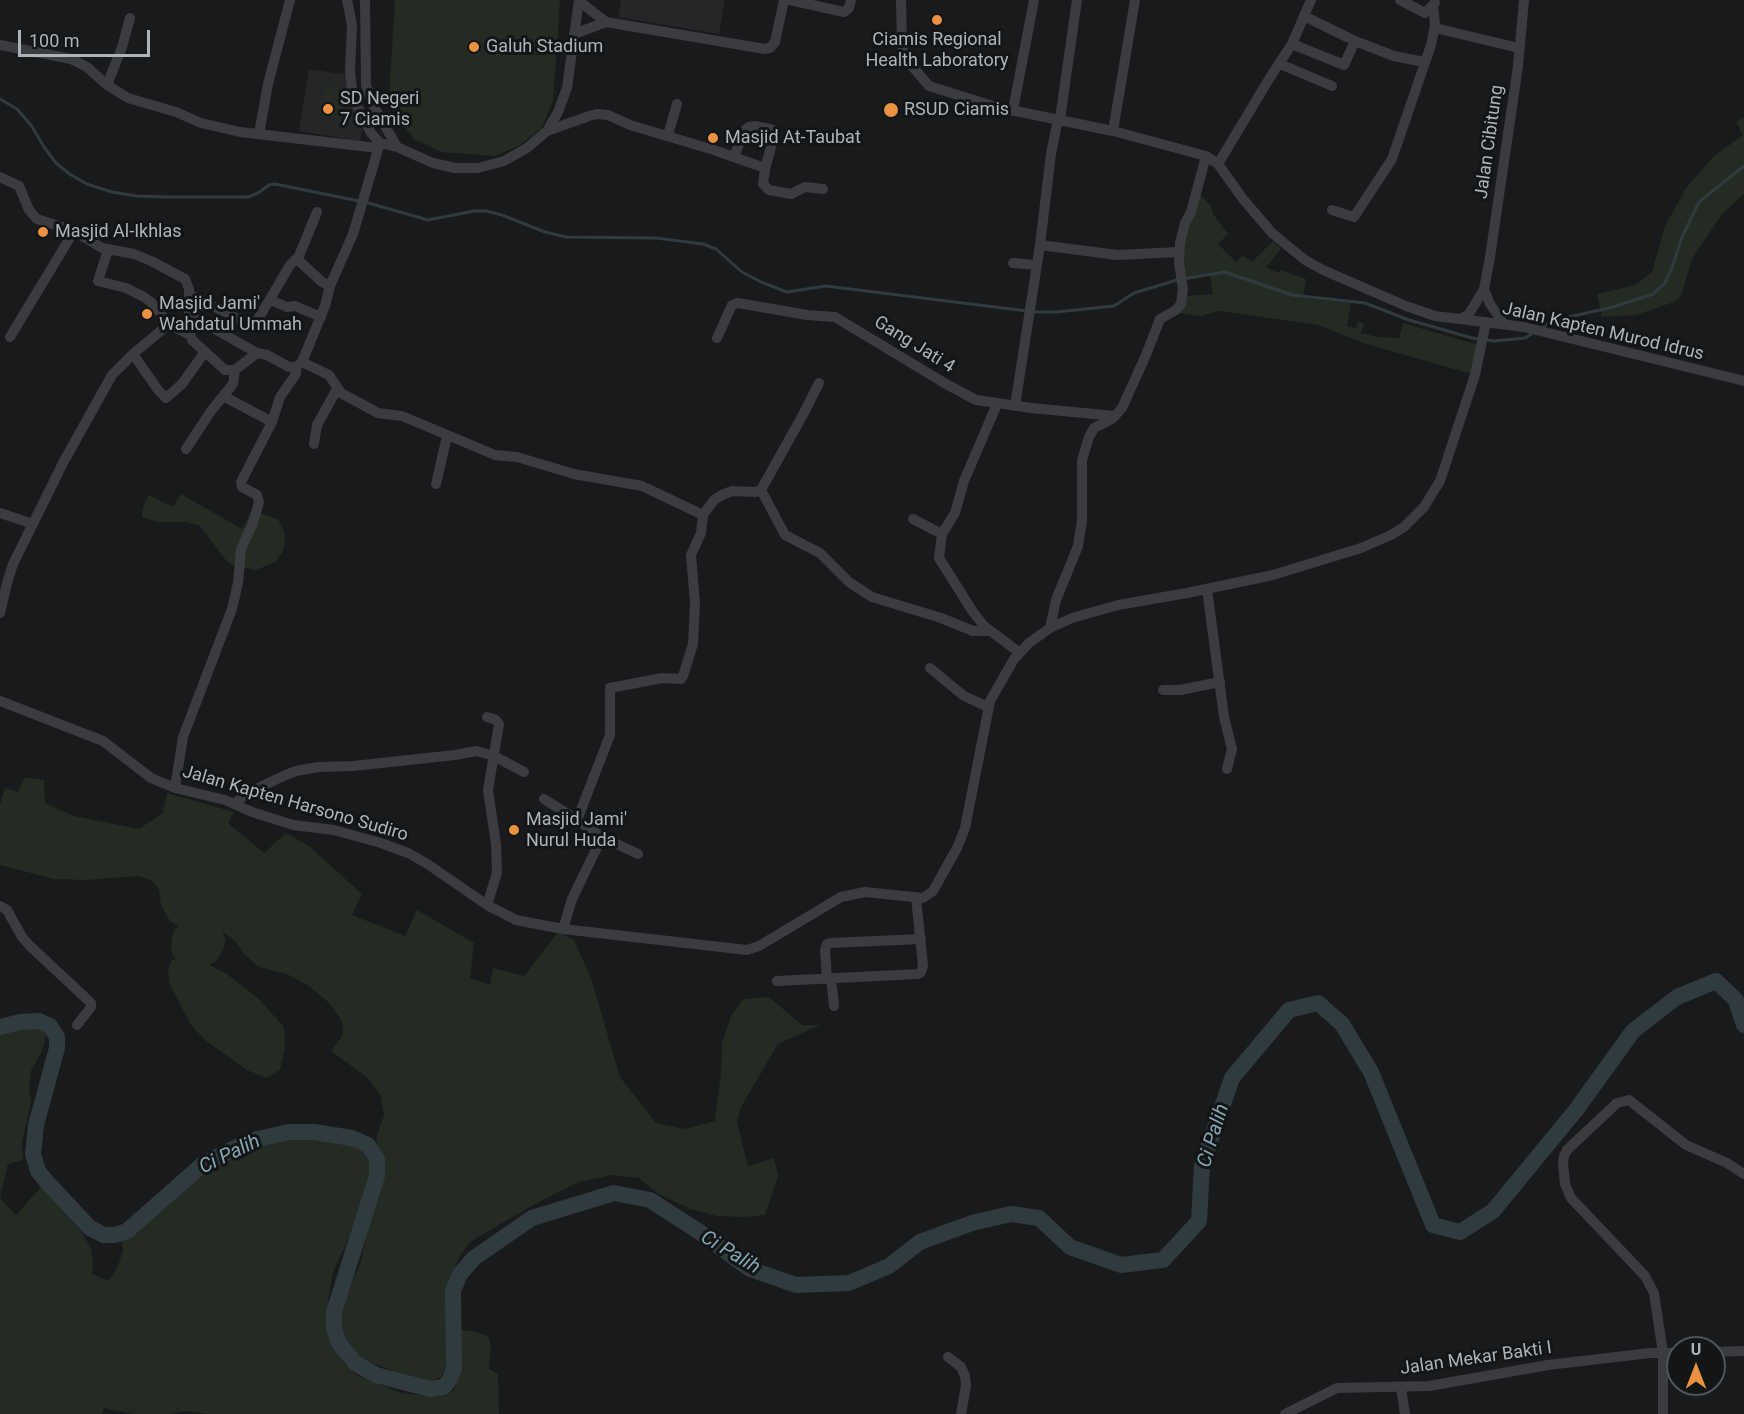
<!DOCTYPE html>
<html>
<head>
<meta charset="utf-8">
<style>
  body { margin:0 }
  #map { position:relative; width:1744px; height:1414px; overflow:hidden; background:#191a1b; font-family:Roboto,sans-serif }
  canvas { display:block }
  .north { position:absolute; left:1666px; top:1336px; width:60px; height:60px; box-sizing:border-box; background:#141516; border:2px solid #515458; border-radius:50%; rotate:0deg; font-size:16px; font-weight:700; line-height:24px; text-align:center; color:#acb3ba }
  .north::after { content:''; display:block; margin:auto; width:21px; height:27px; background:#ea9242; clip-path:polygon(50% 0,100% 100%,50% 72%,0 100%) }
  .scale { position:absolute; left:18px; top:30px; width:132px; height:27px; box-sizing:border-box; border:3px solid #acb3ba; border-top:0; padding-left:8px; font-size:18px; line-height:21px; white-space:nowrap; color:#acb3ba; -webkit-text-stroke:4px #141516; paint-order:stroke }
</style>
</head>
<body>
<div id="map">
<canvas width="1744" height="1414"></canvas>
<div class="north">U</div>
<div class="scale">100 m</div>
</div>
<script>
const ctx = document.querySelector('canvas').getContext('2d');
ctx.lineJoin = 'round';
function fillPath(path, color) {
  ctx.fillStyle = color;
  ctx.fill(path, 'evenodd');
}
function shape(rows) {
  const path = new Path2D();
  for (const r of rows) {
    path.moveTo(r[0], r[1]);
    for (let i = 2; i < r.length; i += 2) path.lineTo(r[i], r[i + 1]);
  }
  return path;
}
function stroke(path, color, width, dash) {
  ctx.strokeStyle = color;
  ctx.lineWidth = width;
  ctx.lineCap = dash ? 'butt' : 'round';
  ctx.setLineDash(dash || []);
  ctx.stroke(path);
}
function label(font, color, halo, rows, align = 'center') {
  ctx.font = font + ' Roboto,sans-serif';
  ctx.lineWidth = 6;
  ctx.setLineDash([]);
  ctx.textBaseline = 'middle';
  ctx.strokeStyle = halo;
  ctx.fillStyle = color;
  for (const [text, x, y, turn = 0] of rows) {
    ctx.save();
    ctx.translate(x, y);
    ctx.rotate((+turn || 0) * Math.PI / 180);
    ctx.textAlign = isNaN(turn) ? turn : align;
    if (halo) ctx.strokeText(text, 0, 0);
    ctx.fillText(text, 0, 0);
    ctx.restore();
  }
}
fillPath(shape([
  [621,0,725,0,719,34,618,17],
  [309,69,347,75,363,126,360,141,299,131]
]), '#252628');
fillPath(shape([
  [395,0,560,0,553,102,541,129,520,145,495,156,442,152,415,140,398,118,389,95],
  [325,86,345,89,340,118,320,114],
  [1744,117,1744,194,1723,213,1697,251,1692,259,1681,296,1674,302,1636,315,1602,317,1597,294,1635,285,1652,272,1665,226,1686,188,1714,156,1743,135,1736,122],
  [1199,193,1211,206,1213,214,1228,234,1218,244,1236,262,1243,255,1252,262,1273,241,1281,249,1266,267,1278,273,1281,270,1306,279,1303,298,1351,303,1347,326,1356,329,1358,322,1364,324,1361,333,1378,337,1399,338,1403,323,1482,346,1475,375,1366,344,1318,325,1220,311,1200,316,1178,313,1185,296,1213,294,1210,275,1184,279,1182,252],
  [181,494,242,529,252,510,278,519,284,531,285,542,282,553,275,562,256,570,232,565,225,559,200,526,186,522,157,522,142,517,143,507,149,495,173,507],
  [25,777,44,780,45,803,74,816,139,829,163,813,167,793,234,812,228,823,264,853,286,833,309,846,362,894,352,915,405,936,417,910,474,943,470,978,490,985,493,968,524,976,558,932,574,940,591,978,620,1077,656,1123,685,1129,715,1121,721,1073,722,1043,731,1016,743,999,769,997,802,1025,820,1025,778,1044,741,1107,737,1122,748,1166,774,1158,778,1176,765,1215,745,1217,717,1216,690,1209,657,1193,639,1178,612,1175,579,1182,537,1203,490,1230,470,1242,461,1254,450,1278,447,1295,447,1360,442,1376,432,1381,411,1377,358,1358,344,1342,338,1317,342,1305,361,1262,370,1217,381,1186,383,1166,376,1138,384,1115,381,1096,368,1078,331,1051,343,1035,342,1021,329,1003,309,986,287,974,259,967,244,954,235,941,222,931,226,940,223,950,216,961,209,965,227,974,260,1000,284,1027,285,1048,280,1070,266,1078,247,1070,206,1041,191,1025,170,985,168,970,171,961,176,958,173,956,171,949,172,938,174,931,179,926,170,921,161,905,159,889,152,881,139,876,86,880,54,879,0,865,0,805,5,788,18,792],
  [32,1027,44,1030,46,1036,42,1051,31,1071,29,1088,31,1102,22,1142,23,1160,8,1164,0,1198,16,1215,42,1186,81,1231,91,1248,93,1262,92,1274,109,1281,118,1266,123,1250,122,1240,143,1226,205,1169,254,1145,278,1139,301,1136,350,1143,365,1151,370,1161,371,1173,351,1233,333,1272,328,1301,328,1328,333,1346,345,1365,358,1376,402,1393,429,1396,449,1395,456,1386,459,1375,460,1330,472,1331,488,1336,491,1346,489,1369,498,1374,499,1414,210,1414,186,1411,168,1414,135,1414,104,1408,102,1414,0,1414,0,1034,19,1028]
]), '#242b23');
stroke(shape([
  [0,99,17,109,31,125,44,147,56,163,71,175,87,184,112,192,137,196,166,197,248,197,258,193,269,185,275,184,359,201],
  [365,202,428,220,474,211,486,211,502,215,545,232,566,237,656,238,703,244,716,249,742,272,761,282,787,292,826,286,1027,311],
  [1034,312,1056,312,1114,306,1134,293,1177,280,1225,272,1292,295,1365,303,1409,320,1472,338,1494,341,1525,338,1533,333],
  [1541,328,1551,321,1613,307,1653,294,1664,284,1672,268,1682,237,1699,202,1744,166]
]), '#303b3f', 3);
stroke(shape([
  [0,1027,20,1022,39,1021,50,1026,57,1037,57,1048,36,1125,33,1154,38,1171,46,1181,90,1228,104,1235,115,1235,127,1231,203,1164,249,1141,289,1132,314,1132,352,1138,368,1145,377,1159,377,1176,334,1312,334,1329,339,1343,355,1363,376,1375,430,1389,444,1387,450,1379,454,1368,453,1291,460,1274,474,1258,532,1218,614,1193,650,1200,698,1231,750,1269,796,1285,849,1283,889,1266,920,1242,972,1223,1011,1214,1039,1218,1070,1247,1121,1265,1163,1260,1199,1221,1202,1165,1232,1078,1289,1010,1318,1003,1342,1024,1371,1072,1433,1225,1460,1232,1493,1211,1576,1110,1633,1031,1677,997,1716,981,1736,1000,1744,1025]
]), '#303b3f', 16);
stroke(shape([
  [347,0,352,25,350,71,352,89,358,108,371,133,380,143,397,147,433,163,455,168,478,168,504,161,527,148,547,131,558,112,567,88,579,0],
  [365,0,366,85,372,103,397,147],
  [790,0,844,12,849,8,851,0],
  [901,0,902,45,904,53,906,59,929,86,996,107,1113,131,1206,156,1218,164,1243,199,1272,233,1305,260,1323,270,1406,306,1435,316,1524,327,1744,381],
  [1400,0,1425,13,1435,3],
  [579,1,606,22,765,49,770,48,775,42,784,0],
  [1304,16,1355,41,1394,56,1424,62],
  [1435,28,1519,48],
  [574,34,606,22],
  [1292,44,1344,65,1355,41],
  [0,45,71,59,87,67,107,85,128,98,176,112,201,123,240,132,378,148],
  [1280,64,1332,86],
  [107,85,122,47,130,18],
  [1013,110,1034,0],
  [1058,119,1051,154,1040,245,1117,255,1179,252],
  [1060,119,1077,0],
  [547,131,589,116,597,114,608,115,630,125,714,150,762,167,765,169,763,184,769,190,791,194,805,187,823,189],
  [1113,131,1135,0],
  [259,134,268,84,290,0],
  [668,135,677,104],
  [734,157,744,131,749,127,755,126,770,129,773,130,774,136,765,169],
  [1218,164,1269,79,1292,44,1311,0],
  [0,177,19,186,29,210,37,219,74,231,102,248,134,254,151,261,185,279,189,289,189,331,192,340,225,370,235,370,257,353,267,355,289,367,296,367,302,362,325,306,330,286,353,234,380,143],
  [1332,210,1354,217,1392,159,1431,45,1435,25,1433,5],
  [108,250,98,281,126,288,144,297,151,302,169,324],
  [297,259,322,282,330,286],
  [1013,263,1037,265],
  [1484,289,1490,304,1504,324],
  [190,295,227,313,251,327,254,326,290,265,299,256,317,212],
  [270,300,287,307,295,306,321,317],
  [190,315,257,353],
  [1460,319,1469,314,1484,289,1490,257,1518,66,1524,0],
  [10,337,74,231],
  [717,338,732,305,738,303,807,315,835,317,946,384,976,400,1031,408,1115,416],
  [133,354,158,390,166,398,182,384,204,353],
  [302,362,329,375,341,393,378,413,402,416,495,455,517,457,574,474,642,486,703,515],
  [223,396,272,422],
  [1015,406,1040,245],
  [314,444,317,425,337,389],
  [186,449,211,411,233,384,235,370],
  [436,484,447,436],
  [761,490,785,535,820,553,849,582,872,597,941,618,973,631,990,631],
  [0,513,33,524],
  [913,519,942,534,939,558,973,612,984,626,1020,653],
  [942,534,955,513,964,481,997,404],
  [1207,589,1224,717,1232,749,1227,769],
  [0,613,7,583,13,564,64,461,112,375,133,354,169,324,190,335],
  [1050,628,1056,600,1078,546,1082,520,1082,460,1089,437,1094,428,1112,419,1122,408,1146,355,1160,319,1176,310,1181,304,1183,289,1179,263,1180,243,1185,223,1191,212,1206,156],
  [930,668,964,696,988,707],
  [1163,690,1180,690,1220,682],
  [0,701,103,741,151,778,175,788,225,800,252,812,293,825,334,830,381,843,408,853,426,863,487,905,516,920,563,929,747,950,759,946,841,897,865,892,923,898,933,891,957,848,965,828,990,701,1014,659,1029,643,1050,628,1072,618,1118,605,1187,593,1273,575,1361,548,1391,535,1404,527,1424,507,1440,481,1475,375,1486,322],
  [487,717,496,720,499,724,488,790,496,844,497,873,487,905],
  [175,788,183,737,232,609,238,583,241,549,253,523,259,502,257,495,242,487,241,482,272,422,280,397,296,374,296,367],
  [544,799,577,820],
  [234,804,248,793,281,777,296,771,318,767,353,766,455,755,476,751,494,756,524,772],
  [602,837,638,854],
  [0,906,7,910,22,937,30,946,91,1003,91,1007,77,1025],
  [563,929,572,899,602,837,577,820,610,735,610,688,662,678,681,679,683,676,693,644,695,603,691,555,701,533,703,515,714,500,722,495,732,491,755,492,761,490,805,411,819,383],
  [831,978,834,1006],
  [827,979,825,950,827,944,830,943,921,939],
  [777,981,918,974,921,972,923,966,916,898],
  [1714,1352,1744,1351],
  [948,1357,961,1367,965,1376,966,1386,961,1414],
  [1401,1388,1405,1414],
  [1285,1414,1337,1388,1429,1386,1548,1365,1650,1353,1678,1353],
  [1663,1414,1663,1353,1654,1293,1645,1276,1571,1198,1565,1184,1563,1163,1564,1156,1567,1150,1617,1103,1629,1100,1686,1145,1727,1163,1744,1174]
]), '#3a3c40', 10);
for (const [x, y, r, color] of [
  [937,20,6,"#ea9242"],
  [474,47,6,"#ea9242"],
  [328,109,6,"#ea9242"],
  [891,110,8,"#ea9242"],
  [713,138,6,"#ea9242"],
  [43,232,6,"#ea9242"],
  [147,314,6,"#ea9242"],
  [514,830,6,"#ea9242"]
]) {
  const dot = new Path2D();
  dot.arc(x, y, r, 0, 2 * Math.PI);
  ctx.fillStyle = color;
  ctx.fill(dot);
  stroke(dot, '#141516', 2);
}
label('18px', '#acb3ba', '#141516', [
  ["Ciamis Regional",937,40,"center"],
  ["Health Laboratory",937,61,"center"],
  ["Galuh Stadium",486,47],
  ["SD Negeri",340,99],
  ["7 Ciamis",340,120],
  ["RSUD Ciamis",904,110],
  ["Masjid At-Taubat",725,138],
  ["Masjid Al-Ikhlas",55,232],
  ["Masjid Jami'",159,304],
  ["Wahdatul Ummah",159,325],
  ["Masjid Jami'",526,820],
  ["Nurul Huda",526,841]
], 'left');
label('18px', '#acb3ba', '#141516', [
  ["Jalan Cibitung",1490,142,-82],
  ["Jalan Kapten Murod Idrus",1603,332,13],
  ["Gang Jati 4",914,345,32],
  ["Jalan Kapten Harsono Sudiro",295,804,16],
  ["Jalan Mekar Bakti I",1476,1359,-8]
]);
label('italic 20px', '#85a6b3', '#141516', [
  ["Ci Palih",1214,1136,-73],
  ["Ci Palih",230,1155,-26],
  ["Ci Palih",730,1253,31]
]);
</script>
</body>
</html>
